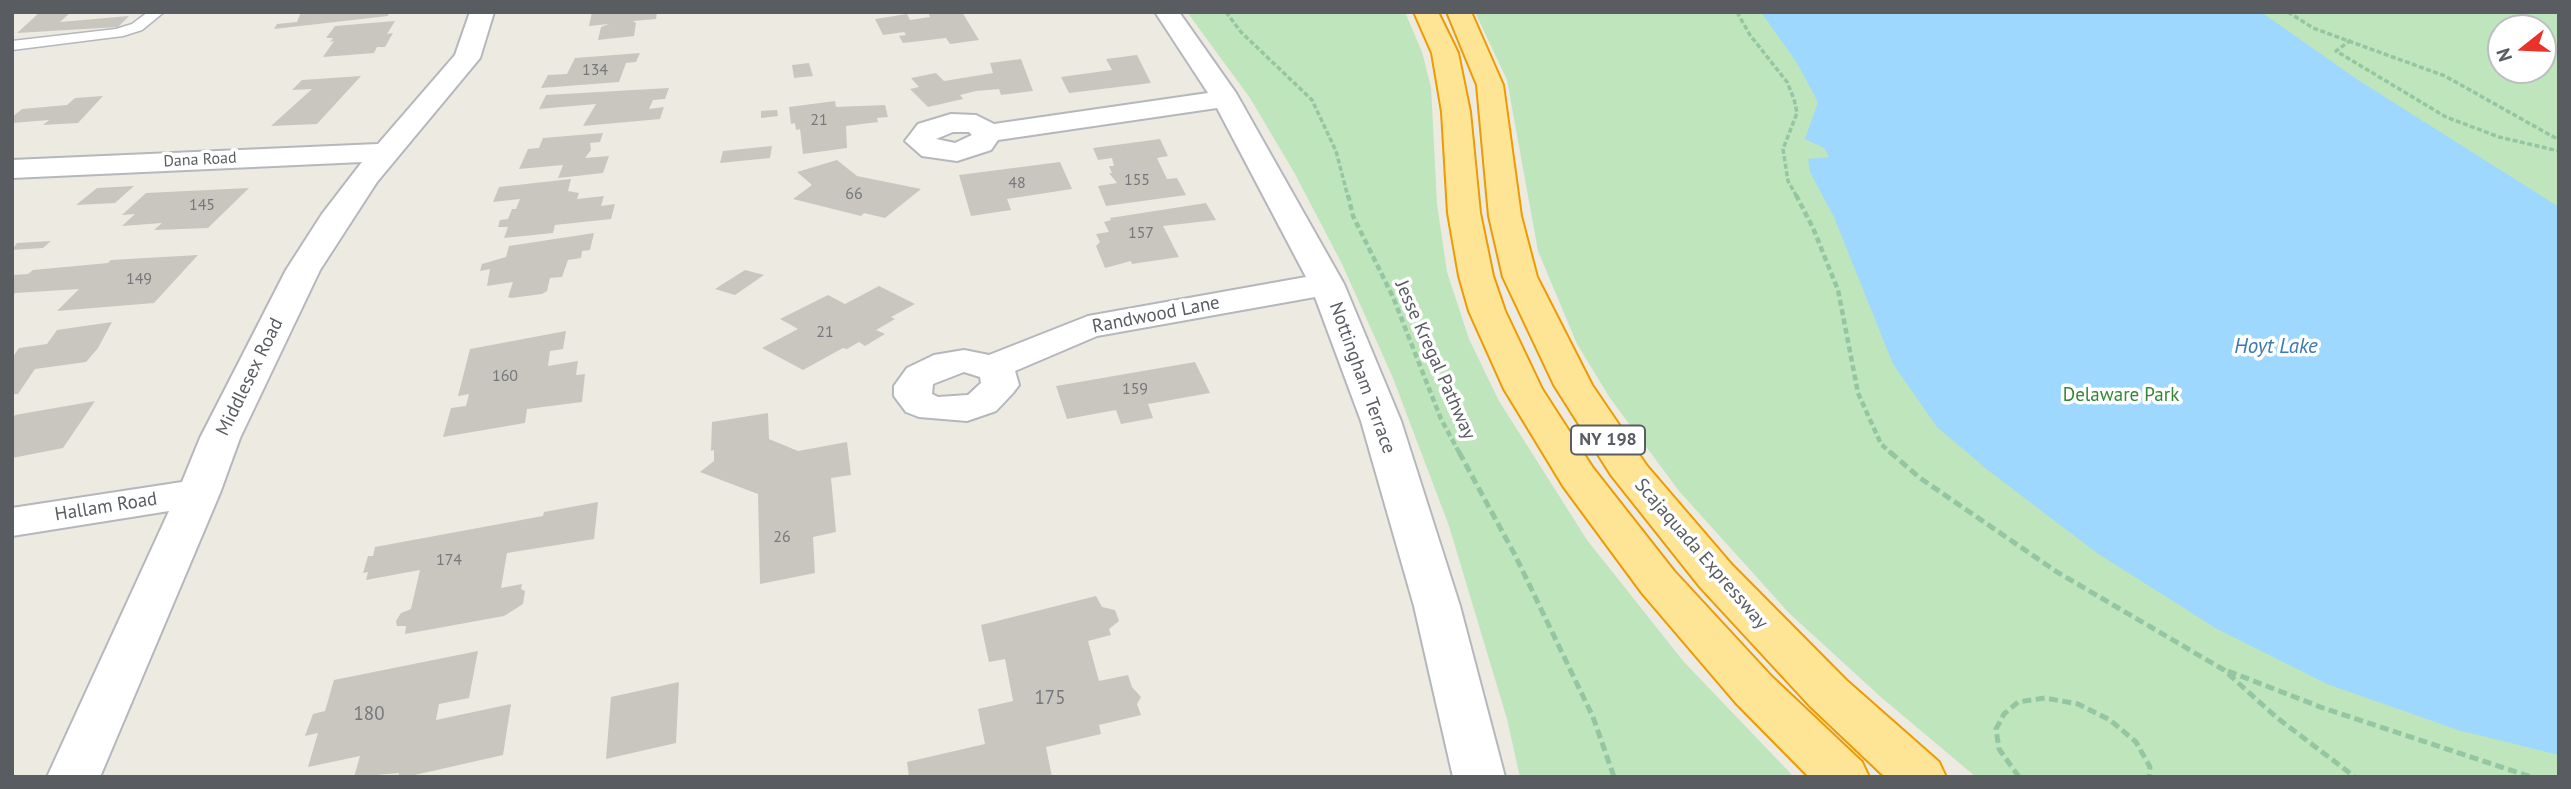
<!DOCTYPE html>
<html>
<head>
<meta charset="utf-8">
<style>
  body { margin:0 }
  #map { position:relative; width:2571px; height:789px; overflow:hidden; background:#edeae1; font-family:"PT Sans",sans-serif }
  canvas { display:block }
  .frame { position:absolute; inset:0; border:14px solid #595d62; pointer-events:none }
  .north { position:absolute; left:2487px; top:14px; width:70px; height:70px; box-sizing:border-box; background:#fff; border:2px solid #bdbec0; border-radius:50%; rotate:252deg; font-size:19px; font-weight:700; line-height:28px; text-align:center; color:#595d62 }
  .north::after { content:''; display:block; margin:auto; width:24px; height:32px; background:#ea322a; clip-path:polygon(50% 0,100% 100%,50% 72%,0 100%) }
</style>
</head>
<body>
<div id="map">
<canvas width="2571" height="789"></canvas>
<div class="frame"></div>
<div class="north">N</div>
</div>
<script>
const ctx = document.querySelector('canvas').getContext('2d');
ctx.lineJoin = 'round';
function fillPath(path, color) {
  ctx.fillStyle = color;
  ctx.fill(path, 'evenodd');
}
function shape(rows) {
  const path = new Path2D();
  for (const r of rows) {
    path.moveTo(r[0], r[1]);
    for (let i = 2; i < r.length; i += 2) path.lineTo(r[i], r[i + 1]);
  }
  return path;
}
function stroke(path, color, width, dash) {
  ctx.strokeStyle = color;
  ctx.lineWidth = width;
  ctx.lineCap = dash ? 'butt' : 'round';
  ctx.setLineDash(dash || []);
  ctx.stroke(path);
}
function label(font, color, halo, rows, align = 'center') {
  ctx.font = font + ' "PT Sans",sans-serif';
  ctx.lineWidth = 7;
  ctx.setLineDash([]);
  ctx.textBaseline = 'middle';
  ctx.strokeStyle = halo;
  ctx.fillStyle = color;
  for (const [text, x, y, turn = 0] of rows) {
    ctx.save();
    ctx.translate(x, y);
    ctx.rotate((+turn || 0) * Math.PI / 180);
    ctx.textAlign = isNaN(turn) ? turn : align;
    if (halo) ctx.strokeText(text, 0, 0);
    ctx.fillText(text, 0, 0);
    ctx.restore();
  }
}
fillPath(shape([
  [1187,12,1405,12,1422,52,1431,87,1437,204,1447,272,1469,339,1499,401,1587,540,1684,662,1794,777,1520,777,1507,719,1449,526,1393,378,1342,264,1295,174,1250,98],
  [1475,12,2559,12,2559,777,1976,777,1882,698,1789,613,1679,491,1610,398,1577,344,1538,251,1507,80],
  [2501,28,2543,28,2543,70,2501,70]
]), '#bee5bc');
fillPath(shape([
  [1761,12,2261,12,2358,80,2559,207,2559,755,2458,730,2327,684,2217,629,2097,553,1989,471,1937,427,1893,364,1834,217,1810,172,1808,159,1829,157,1824,148,1805,139,1818,102,1797,63]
]), '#9ed8ff');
fillPath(shape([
  [40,12,71,12,60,22,129,16,118,27,17,33],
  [301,12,389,12,388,16,274,29,277,24,297,22],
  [592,12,657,12,656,19,633,21,636,23,634,36,598,40,601,27,609,24,589,26],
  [928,12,962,12,979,40,950,44,946,38,903,43,899,36,906,35,904,32,883,35,875,19,907,14,910,20,930,17],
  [395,21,387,34,393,33,385,47,377,47,374,53,323,57,334,41,330,42,333,38,326,38,335,26],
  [640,53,636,62,626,63,619,82,541,88,548,75,567,74,575,58],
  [1137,55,1151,83,1069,93,1061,77,1112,70,1106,59],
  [1021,59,1033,91,1001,95,999,89,976,91,960,95,963,99,928,107,910,89,919,87,911,78,936,73,944,81,993,73,990,63],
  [809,63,813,76,794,78,792,65],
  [361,76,317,124,271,126,312,89,292,90,302,80],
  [669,88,665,99,653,100,649,109,664,107,660,119,583,126,596,104,539,109,546,95],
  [103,96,78,123,43,125,49,120,12,123,12,117,22,109,67,105,75,98],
  [835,101,836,107,885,105,888,117,877,118,878,122,846,126,847,148,803,154,800,129,796,130,795,123,791,124,789,107],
  [777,110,778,116,761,118,761,111],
  [603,133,600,142,590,143,591,150,585,158,609,156,603,173,558,178,563,165,519,169,528,149,539,148,543,138],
  [1160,139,1168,156,1157,158,1167,179,1177,178,1186,195,1106,206,1098,186,1117,183,1109,173,1112,173,1109,166,1114,166,1112,158,1098,160,1093,148],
  [772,146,770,158,720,163,723,151],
  [837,160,857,176,921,189,885,218,864,213,861,216,793,199,812,185,797,172],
  [1060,162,1072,189,1007,199,1011,210,971,216,959,175],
  [571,179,568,191,579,193,577,199,604,196,601,206,615,204,611,219,555,225,553,233,504,238,508,227,498,227,500,220,508,219,512,209,516,209,520,199,493,202,499,187],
  [134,186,115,203,76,205,97,188],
  [249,188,208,228,154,230,162,223,122,226,135,214,122,215,146,193],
  [1206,203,1216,220,1163,226,1179,257,1132,264,1131,261,1105,268,1096,246,1100,242,1096,234,1109,232,1104,222,1111,220,1110,218],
  [594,233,590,250,582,251,581,258,568,260,562,277,550,278,547,291,542,294,511,298,508,297,513,282,487,286,490,269,480,271,482,264,506,257,509,246],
  [51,241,43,248,12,250,17,243],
  [198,255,154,303,57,311,79,289,15,293,12,296,12,275,28,274,33,270,108,263,111,260],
  [745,270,764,275,735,295,715,289],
  [879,286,915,304,891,317,895,319,876,330,885,334,865,346,859,342,847,349,843,348,803,370,762,348,798,329,780,319,828,295,845,304],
  [112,322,98,348,86,362,35,369,18,394,12,394,12,358,19,348,47,344,57,330],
  [566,331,563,349,550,351,548,366,578,361,576,375,585,374,582,402,527,409,525,423,443,437,451,408,466,406,469,394,458,396,470,349],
  [1195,362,1210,393,1148,404,1153,418,1121,424,1116,410,1067,419,1056,386],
  [95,401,63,448,12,458,12,420,15,415],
  [768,413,769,439,798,451,847,442,851,475,831,478,836,532,813,537,815,573,760,584,758,494,700,472,714,461,714,450,711,451,712,422],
  [598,502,594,539,507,553,501,588,522,584,521,589,525,591,523,604,504,616,405,634,406,626,397,626,396,621,401,613,411,609,420,570,366,580,368,572,363,573,368,556,373,556,375,547,543,516,544,512],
  [1096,596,1102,607,1115,610,1119,621,1109,629,1111,635,1088,641,1099,681,1128,675,1132,687,1141,697,1137,704,1141,715,1099,725,1101,734,1046,747,1052,777,909,777,907,762,985,744,978,709,1013,701,1005,659,989,662,981,625],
  [478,651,469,698,439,704,436,720,511,704,503,755,406,777,398,777,399,773,354,777,360,756,308,767,318,733,305,736,313,714,325,711,334,680],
  [679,682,676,743,606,759,611,697]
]), '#c9c6c0');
const service = shape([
  [148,12,164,12,142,30,123,36,12,50,12,41,116,29,132,24,148,12]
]);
const minor = shape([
  [470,12,494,12,480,58,377,182,320,270,240,438,220,493,100,777,47,777,169,511,12,536,12,508,182,482,200,438,286,270,322,214,362,162,12,178,12,160,378,144,455,55,470,12],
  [1155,12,1179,12,1236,93,1344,284,1401,421,1460,606,1505,777,1453,777,1414,606,1361,421,1315,297,1097,336,1015,371,1019,385,1013,393,996,411,967,421,919,417,906,412,894,396,894,386,907,368,934,355,964,350,989,355,1088,316,1306,277,1217,108,998,140,991,150,957,161,922,156,905,141,918,124,951,114,976,115,994,124,1208,93,1155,12],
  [953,132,969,132,972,135,955,143,936,139,953,132],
  [964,372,980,377,981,383,968,395,938,397,932,394,933,384,964,372]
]);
const trunk = shape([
  [1414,12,1438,12,1458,53,1470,112,1480,213,1493,276,1505,311,1542,389,1593,468,1674,571,1772,677,1862,762,1869,777,1809,777,1736,703,1642,593,1563,486,1504,389,1469,311,1459,276,1448,213,1442,112,1432,53,1414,12],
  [1447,12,1471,12,1503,85,1521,216,1537,277,1592,385,1647,466,1732,565,1846,680,1939,762,1946,777,1885,777,1810,706,1700,587,1611,475,1554,385,1503,277,1489,216,1477,85,1447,12]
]);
stroke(service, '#b4b7bc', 3);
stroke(minor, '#b4b7bc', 4);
stroke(trunk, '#ed9b00', 4);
stroke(shape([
  [1226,12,1241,32,1312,100,1336,151,1348,197],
  [1737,12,1750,35,1787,82,1794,99,1797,113,1783,149,1788,181,1797,197],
  [2288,12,2313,28,2445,76,2559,140],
  [2351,40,2336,51,2446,117,2499,137,2559,151]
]), '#95c6a2', 3.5, [5, 2.5]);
stroke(shape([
  [1348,195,1353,216,1393,297,1441,419,1460,454],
  [1796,195,1813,228,1838,290,1858,393,1881,444,1892,454]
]), '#95c6a2', 4.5, [6, 3.5]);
stroke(shape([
  [1459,452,1515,555,1593,717,1614,777],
  [1890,452,1920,478,2057,572,2224,670,2276,717,2355,777],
  [2228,671,2323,708,2531,777],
  [2019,777,1999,749,1996,729,2004,714,2018,702,2045,698,2078,704,2110,720,2136,742,2150,767,2149,777]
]), '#95c6a2', 5, [9, 4.5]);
fillPath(service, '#fff');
fillPath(minor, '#fff');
fillPath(trunk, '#fee495');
label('16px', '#75777a', null, [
  ["134",595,70],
  ["21",819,120],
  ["155",1137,180],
  ["48",1017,183],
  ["66",854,194],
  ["145",202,205],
  ["157",1141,233],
  ["149",139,279],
  ["21",825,332],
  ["160",505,376],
  ["159",1135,389],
  ["26",782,537],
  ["174",449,560]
]);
label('16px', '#595d62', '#fff', [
  ["Dana Road",200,160,-3]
]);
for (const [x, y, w] of [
  [1608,440,74]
]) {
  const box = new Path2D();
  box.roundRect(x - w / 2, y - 14.5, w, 29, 5);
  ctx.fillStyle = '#fff';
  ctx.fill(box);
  stroke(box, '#595d62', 2);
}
label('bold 18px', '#595d62', null, [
  ["NY 198",1608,440]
]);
label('19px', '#595d62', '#fff', [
  ["Randwood Lane",1156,315,-11],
  ["Jesse Kregal Pathway",1435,360,66],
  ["Middlesex Road",250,377,-64],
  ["Nottingham Terrace",1362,378,70],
  ["Hallam Road",106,507,-9],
  ["Scajaquada Expressway",1701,554,49]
]);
label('19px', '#348635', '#fff', [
  ["Delaware Park",2121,396]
]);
label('19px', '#75777a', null, [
  ["175",1050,699],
  ["180",369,715]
]);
label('italic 21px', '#3c79b1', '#fff', [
  ["Hoyt Lake",2276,347]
]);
</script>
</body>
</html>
